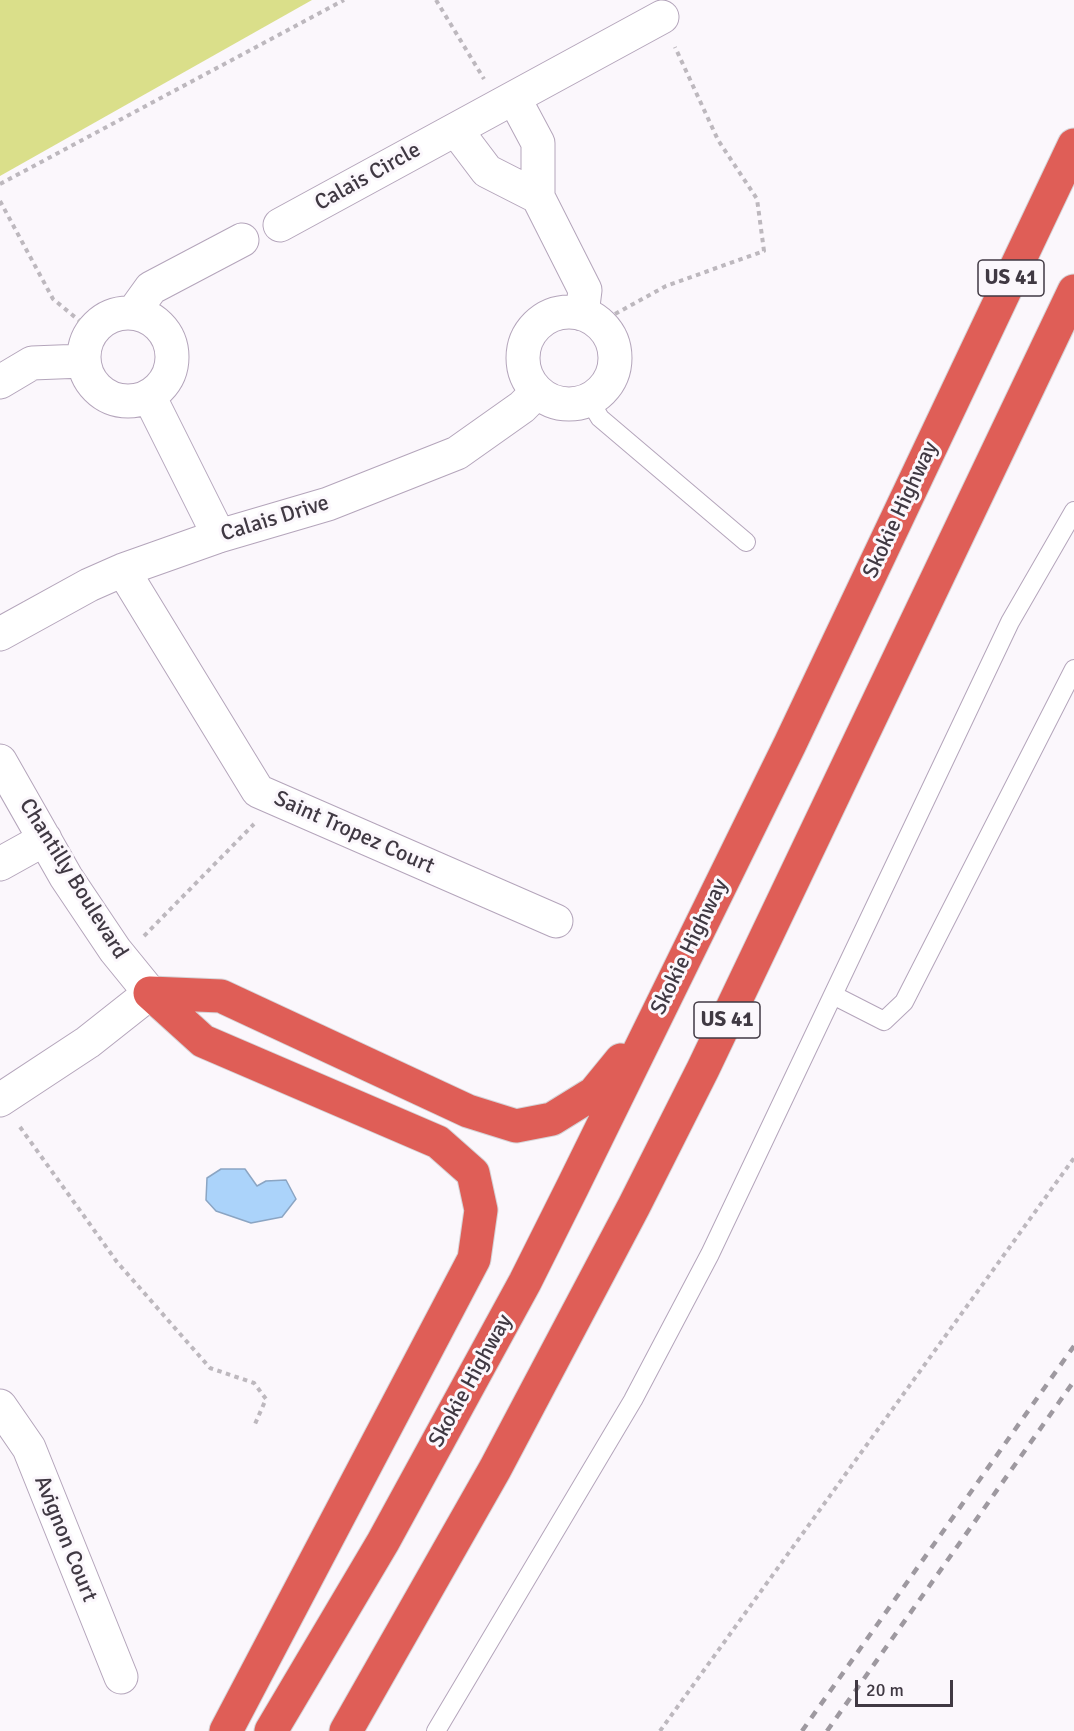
<!DOCTYPE html>
<html>
<head>
<meta charset="utf-8">
<style>
  body { margin:0 }
  #map { position:relative; width:1074px; height:1731px; overflow:hidden; background:#fbf7fc; font-family:Signika,sans-serif }
  canvas { display:block }
  .scale { position:absolute; left:855px; top:1680px; width:98px; height:27px; box-sizing:border-box; border:3px solid #403943; border-top:0; padding-left:8px; font-size:18px; line-height:21px; white-space:nowrap; color:#403943; -webkit-text-stroke:4px #fbf7fc; paint-order:stroke }
</style>
</head>
<body>
<div id="map">
<canvas width="1074" height="1731"></canvas>
<div class="scale">20 m</div>
</div>
<script>
const ctx = document.querySelector('canvas').getContext('2d');
ctx.lineJoin = 'round';
function fillPath(path, color) {
  ctx.fillStyle = color;
  ctx.fill(path, 'evenodd');
}
function shape(rows) {
  const path = new Path2D();
  for (const r of rows) {
    if (r.length === 3) {
      path.moveTo(r[0] + r[2], r[1]);
      path.arc(r[0], r[1], r[2], 0, 2 * Math.PI);
      continue;
    }
    path.moveTo(r[0], r[1]);
    for (let i = 2; i < r.length; i += 2) path.lineTo(r[i], r[i + 1]);
  }
  return path;
}
function stroke(path, color, width, dash) {
  ctx.strokeStyle = color;
  ctx.lineWidth = width;
  ctx.lineCap = dash ? 'butt' : 'round';
  ctx.setLineDash(dash || []);
  ctx.stroke(path);
}
function label(font, color, halo, rows, align = 'center') {
  ctx.font = font + ' Signika,sans-serif';
  ctx.lineWidth = 6;
  ctx.setLineDash([]);
  ctx.textBaseline = 'middle';
  ctx.strokeStyle = halo;
  ctx.fillStyle = color;
  for (const [text, x, y, turn = 0] of rows) {
    ctx.save();
    ctx.translate(x, y);
    ctx.rotate((+turn || 0) * Math.PI / 180);
    ctx.textAlign = isNaN(turn) ? turn : align;
    if (halo) ctx.strokeText(text, 0, 0);
    ctx.fillText(text, 0, 0);
    ctx.restore();
  }
}
fillPath(shape([
  [0,0,312,0,0,176]
]), '#dadf8a');
const water = shape([
  [221,1169,245,1169,257,1186,266,1181,286,1180,296,1199,282,1217,251,1223,216,1211,206,1200,207,1178,221,1169]
]);
fillPath(water, '#abd3fa');
stroke(water, '#8ba5c3', 1.5);
const service = shape([
  [589,400,600,418,746,542],
  [833,995,884,1021,904,1002,1074,669],
  [436,1731,633,1400,710,1254,1010,622,1074,511]
]);
const minor = shape([
  [514,98,538,143,538,197,585,290,582,314],
  [456,130,487,171,538,197],
  [280,225,662,17],
  [569,358,46],
  [128,357,44],
  [133,313,151,288,242,240],
  [0,382,32,363,83,361],
  [149,396,219,536],
  [123,570,258,791,556,921],
  [0,634,89,585,123,570,219,536,328,504,457,453,522,407,537,392],
  [0,761,66,877,115,950,150,993,88,1042,0,1100],
  [0,864,45,839],
  [0,1406,29,1448,121,1677]
]);
const motorway = shape([
  [150,993,203,1041,438,1142,473,1173,481,1210,474,1259,226,1731],
  [150,993,221,996,468,1111,516,1126,552,1119,594,1093,621,1060],
  [271,1731,383,1542,525,1282,573,1186,790,744,1074,145],
  [346,1731,495,1469,634,1206,703,1069,1074,291]
]);
stroke(service, '#b4a5bb', 20);
stroke(minor, '#b4a5bb', 35);
stroke(motorway, '#d5d3d6', 35);
stroke(shape([
  [436,0,484,79],
  [0,184,344,0],
  [0,201,53,299,87,327],
  [615,314,666,286,764,251,757,199,718,140,675,47],
  [144,936,254,824],
  [20,1127,117,1262,210,1368,254,1383,266,1399,255,1424],
  [660,1731,1074,1158]
]), '#bdb8be', 4, [4.5, 4.5]);
stroke(service, '#fff', 18);
stroke(minor, '#fff', 33);
stroke(motorway, '#df5e57', 33);
stroke(shape([
  [802,1731,1074,1346],
  [827,1731,1074,1381]
]), '#9e99a0', 4.5, [8, 8]);
for (const [x, y, w] of [
  [1011,278,66],
  [727,1020,66]
]) {
  const box = new Path2D();
  box.roundRect(x - w / 2, y - 18, w, 36, 4.5);
  ctx.fillStyle = '#fbf7fc';
  ctx.fill(box);
  stroke(box, '#403943', 1.5);
}
label('bold 21px', '#403943', null, [
  ["US 41",1011,278],
  ["US 41",727,1020]
]);
label('22px', '#403943', '#fbf7fc', [
  ["Calais Circle",368,177,-29],
  ["Skokie Highway",901,510,-65],
  ["Calais Drive",275,519,-17],
  ["Saint Tropez Court",354,833,24],
  ["Chantilly Boulevard",73,879,58],
  ["Skokie Highway",690,947,-64],
  ["Skokie Highway",471,1381,-61],
  ["Avignon Court",65,1539,68]
]);
</script>
</body>
</html>
